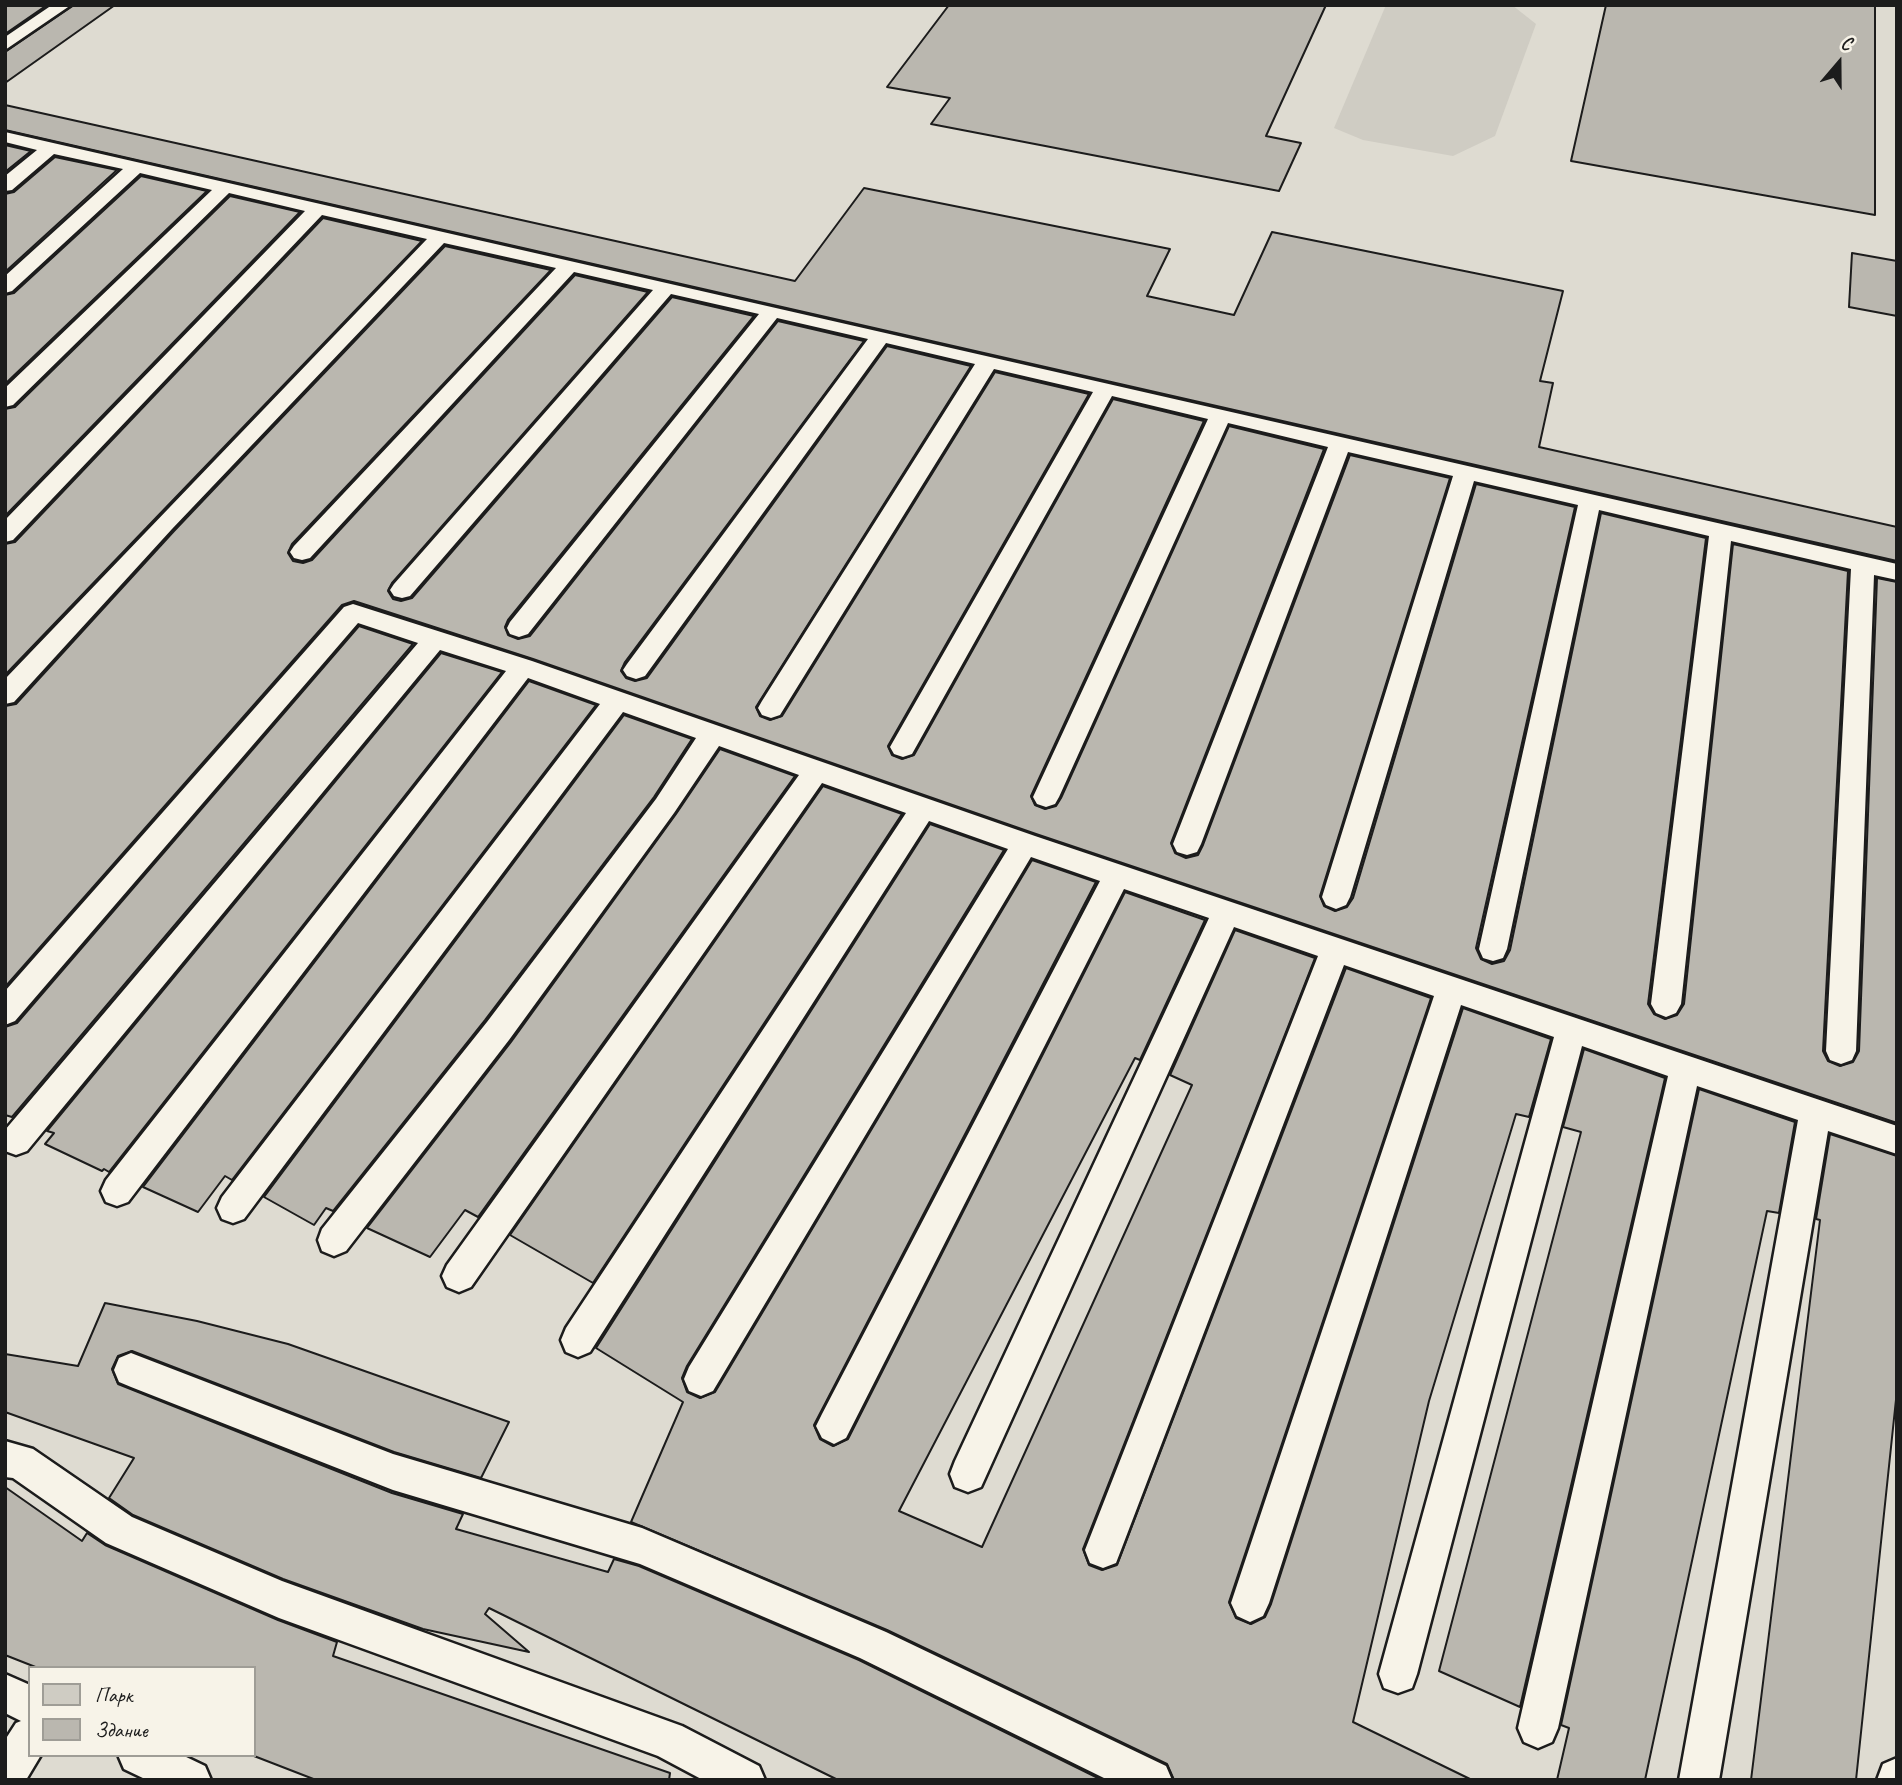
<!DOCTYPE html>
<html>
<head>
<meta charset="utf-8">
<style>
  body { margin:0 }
  #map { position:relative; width:1902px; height:1785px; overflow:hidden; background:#eeeae0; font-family:Caveat,sans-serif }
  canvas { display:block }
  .frame { position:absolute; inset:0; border:7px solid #1c1c1c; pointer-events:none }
  .legend { position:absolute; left:28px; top:1666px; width:228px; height:91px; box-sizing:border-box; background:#f7f3e8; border:2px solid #9f9d96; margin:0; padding:9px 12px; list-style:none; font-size:21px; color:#1c1c1c }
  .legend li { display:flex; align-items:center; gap:14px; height:35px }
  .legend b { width:35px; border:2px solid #9f9d96 }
  .north { position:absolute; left:1804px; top:28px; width:70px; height:70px; -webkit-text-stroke:5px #f7f3e8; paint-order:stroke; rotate:20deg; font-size:19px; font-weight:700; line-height:28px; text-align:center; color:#1c1c1c }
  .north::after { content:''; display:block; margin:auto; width:24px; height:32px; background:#1c1c1c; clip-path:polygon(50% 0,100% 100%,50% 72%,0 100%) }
</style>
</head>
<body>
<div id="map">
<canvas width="1902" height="1785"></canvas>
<div class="frame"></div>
<ul class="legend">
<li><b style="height:19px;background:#cfccc3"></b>Парк</li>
<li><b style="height:19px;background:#bab7af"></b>Здание</li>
</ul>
<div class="north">С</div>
</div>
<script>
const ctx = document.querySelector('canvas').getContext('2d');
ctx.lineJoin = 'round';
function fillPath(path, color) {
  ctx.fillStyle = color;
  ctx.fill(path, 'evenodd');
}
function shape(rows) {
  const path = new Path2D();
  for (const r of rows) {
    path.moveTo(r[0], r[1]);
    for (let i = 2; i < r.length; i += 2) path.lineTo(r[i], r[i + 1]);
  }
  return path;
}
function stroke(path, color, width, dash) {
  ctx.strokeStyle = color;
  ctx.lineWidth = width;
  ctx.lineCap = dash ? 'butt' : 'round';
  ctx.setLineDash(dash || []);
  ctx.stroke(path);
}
fillPath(shape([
  [5,5,1897,5,1897,1780,5,1780],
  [30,1668,254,1668,254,1755,30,1755]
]), '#dedbd1');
fillPath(shape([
  [1386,5,1512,5,1536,24,1495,136,1453,156,1363,140,1334,128]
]), '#cfccc3');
const building = shape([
  [5,5,47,5,5,34,5,5],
  [74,5,115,5,5,83,5,52,74,5],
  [949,5,1326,5,1266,136,1301,143,1279,191,931,124,950,98,887,87,949,5],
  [1606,5,1875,5,1875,215,1571,161,1606,5],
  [5,105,795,281,864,188,1170,249,1147,296,1234,315,1272,232,1563,291,1540,381,1553,383,1539,447,1897,527,1897,561,5,130,5,105],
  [5,145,31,151,5,172,5,145],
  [55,157,117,170,5,272,5,194,14,192,55,157],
  [141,176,207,191,5,384,5,295,14,293,141,176],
  [230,196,300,212,5,516,5,409,15,407,230,196],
  [323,218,422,241,5,675,5,544,15,542,323,218],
  [445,246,551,270,292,544,288,553,293,561,303,563,312,560,575,275,648,292,392,583,388,591,393,599,401,601,412,598,672,297,754,316,508,620,505,627,508,635,518,639,530,636,778,321,864,341,625,662,621,671,626,678,635,681,647,678,887,346,971,366,756,707,760,716,770,720,782,716,995,372,1089,394,888,746,892,755,902,759,914,755,1113,399,1204,421,1031,796,1035,805,1045,809,1056,806,1061,798,1229,426,1324,449,1171,843,1175,853,1186,858,1198,855,1203,845,1350,455,1450,478,1320,896,1324,906,1335,911,1347,907,1353,898,1476,484,1575,507,1476,948,1481,959,1492,964,1504,961,1510,950,1601,513,1706,538,1648,1004,1654,1014,1665,1019,1677,1015,1684,1004,1733,544,1848,571,1823,1051,1828,1061,1840,1066,1853,1062,1859,1051,1877,578,1897,582,1897,1123,1036,834,533,659,354,601,342,605,5,987,5,706,16,704,174,531,445,246],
  [1852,253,1897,261,1897,316,1849,307,1852,253],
  [359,626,413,644,12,1117,5,1115,5,1027,17,1023,359,626],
  [441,653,502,672,109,1172,104,1169,102,1171,45,1144,54,1133,47,1131,441,653],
  [529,681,596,705,232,1180,225,1176,198,1212,143,1187,529,681],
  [624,715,692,739,654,797,485,1020,333,1211,326,1208,314,1225,264,1197,624,715],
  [720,749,795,776,478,1217,465,1210,430,1257,367,1228,511,1042,676,814,720,749],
  [823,786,902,814,593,1283,510,1235,823,786],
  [930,824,1004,850,687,1366,682,1378,687,1392,700,1398,715,1392,1032,860,1096,882,814,1425,820,1439,833,1446,848,1439,1125,892,1205,920,1140,1060,1135,1058,899,1511,982,1547,1192,1085,1170,1075,1235,930,1315,958,1083,1549,1089,1565,1102,1570,1117,1565,1346,968,1431,998,1229,1602,1236,1618,1251,1624,1265,1617,1271,1604,1463,1008,1551,1039,1529,1117,1516,1114,1429,1401,1353,1722,1472,1780,1174,1780,1167,1764,887,1630,631,1522,683,1402,596,1348,930,824],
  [1584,1049,1665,1078,1520,1707,1439,1671,1581,1132,1563,1127,1584,1049],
  [1699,1089,1795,1122,1779,1213,1767,1211,1645,1780,1557,1780,1569,1728,1561,1725,1699,1089],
  [1830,1134,1897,1156,1897,1390,1856,1780,1751,1780,1820,1220,1816,1219,1830,1134],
  [105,1303,197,1321,288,1344,509,1422,481,1478,394,1452,132,1351,118,1356,112,1369,118,1384,392,1493,463,1514,456,1529,608,1572,614,1559,639,1566,859,1660,1102,1780,838,1780,489,1608,485,1614,529,1652,423,1629,283,1579,133,1515,109,1498,134,1458,5,1412,5,1354,78,1366,105,1303],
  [5,1487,82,1541,87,1533,105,1545,278,1620,337,1642,333,1656,670,1773,669,1780,316,1780,254,1756,254,1668,38,1668,5,1655,5,1487]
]);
fillPath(building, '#bab7af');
stroke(building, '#1c1c1c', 2);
const service = shape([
  [52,5,71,5,5,50,5,37,52,5],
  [5,132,1897,564,1897,580,1874,575,1856,1051,1852,1060,1841,1064,1830,1060,1826,1051,1851,569,1731,541,1681,1004,1676,1013,1666,1017,1656,1013,1651,1004,1709,536,1599,510,1507,949,1503,958,1493,961,1483,958,1479,949,1578,505,1474,481,1350,897,1346,905,1336,909,1326,905,1322,897,1453,476,1348,452,1201,844,1197,852,1187,855,1177,852,1173,844,1328,447,1228,423,1059,797,1055,804,1046,807,1037,804,1033,797,1208,419,1112,396,912,754,903,757,894,754,890,747,1093,392,994,369,780,715,771,718,762,715,758,708,762,701,975,364,886,343,645,676,636,679,627,676,623,670,627,664,868,339,777,318,528,634,519,637,510,634,507,628,510,622,759,314,671,294,410,596,402,598,394,596,390,590,394,584,653,290,574,272,310,558,302,560,294,558,290,552,294,546,556,268,444,243,172,529,14,702,5,704,5,679,427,239,322,215,13,540,5,542,5,520,305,211,229,193,13,405,5,407,5,388,212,190,140,173,12,291,5,293,5,276,123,169,54,154,12,190,5,191,5,176,37,150,5,142,5,132],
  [353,604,532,661,1035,836,1897,1126,1897,1154,1828,1131,1719,1780,1679,1780,1798,1120,1697,1086,1558,1728,1552,1742,1538,1748,1524,1742,1518,1728,1668,1076,1582,1046,1417,1674,1412,1688,1398,1693,1384,1688,1379,1674,1554,1037,1461,1005,1269,1603,1263,1616,1250,1622,1237,1616,1231,1603,1434,996,1344,965,1121,1550,1116,1563,1103,1568,1090,1563,1085,1550,1318,956,1234,927,981,1487,968,1492,955,1487,950,1474,955,1461,1209,918,1124,889,846,1438,834,1444,822,1438,816,1426,822,1414,1100,881,1031,857,713,1391,701,1396,689,1391,684,1379,689,1367,1008,849,929,821,590,1352,578,1357,566,1352,561,1340,566,1328,906,813,822,783,471,1287,459,1292,447,1287,442,1276,447,1265,799,775,719,746,674,813,509,1040,346,1251,334,1256,322,1251,318,1240,322,1229,487,1022,656,799,696,738,623,712,244,1219,233,1223,222,1219,217,1208,222,1197,600,704,528,678,128,1202,117,1206,106,1202,101,1191,106,1180,506,671,440,650,27,1151,16,1155,5,1151,5,1130,418,643,358,623,15,1021,5,1025,5,991,344,607,353,604],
  [131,1353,393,1454,642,1528,886,1632,1166,1766,1172,1780,1108,1780,860,1658,640,1564,393,1490,131,1387,119,1382,114,1370,119,1358,131,1353],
  [5,1441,33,1449,132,1517,282,1581,682,1726,759,1766,765,1780,703,1780,658,1756,279,1618,106,1543,13,1478,5,1477,5,1441],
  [5,1674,30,1685,30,1755,41,1755,26,1780,5,1780,5,1740,16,1723,21,1721,5,1713,5,1674],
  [118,1755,182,1755,205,1766,211,1780,147,1780,124,1769,118,1755],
  [1897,1758,1897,1780,1877,1780,1883,1764,1897,1758]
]);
stroke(service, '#1c1c1c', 5);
fillPath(service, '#f7f3e8');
</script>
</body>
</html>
